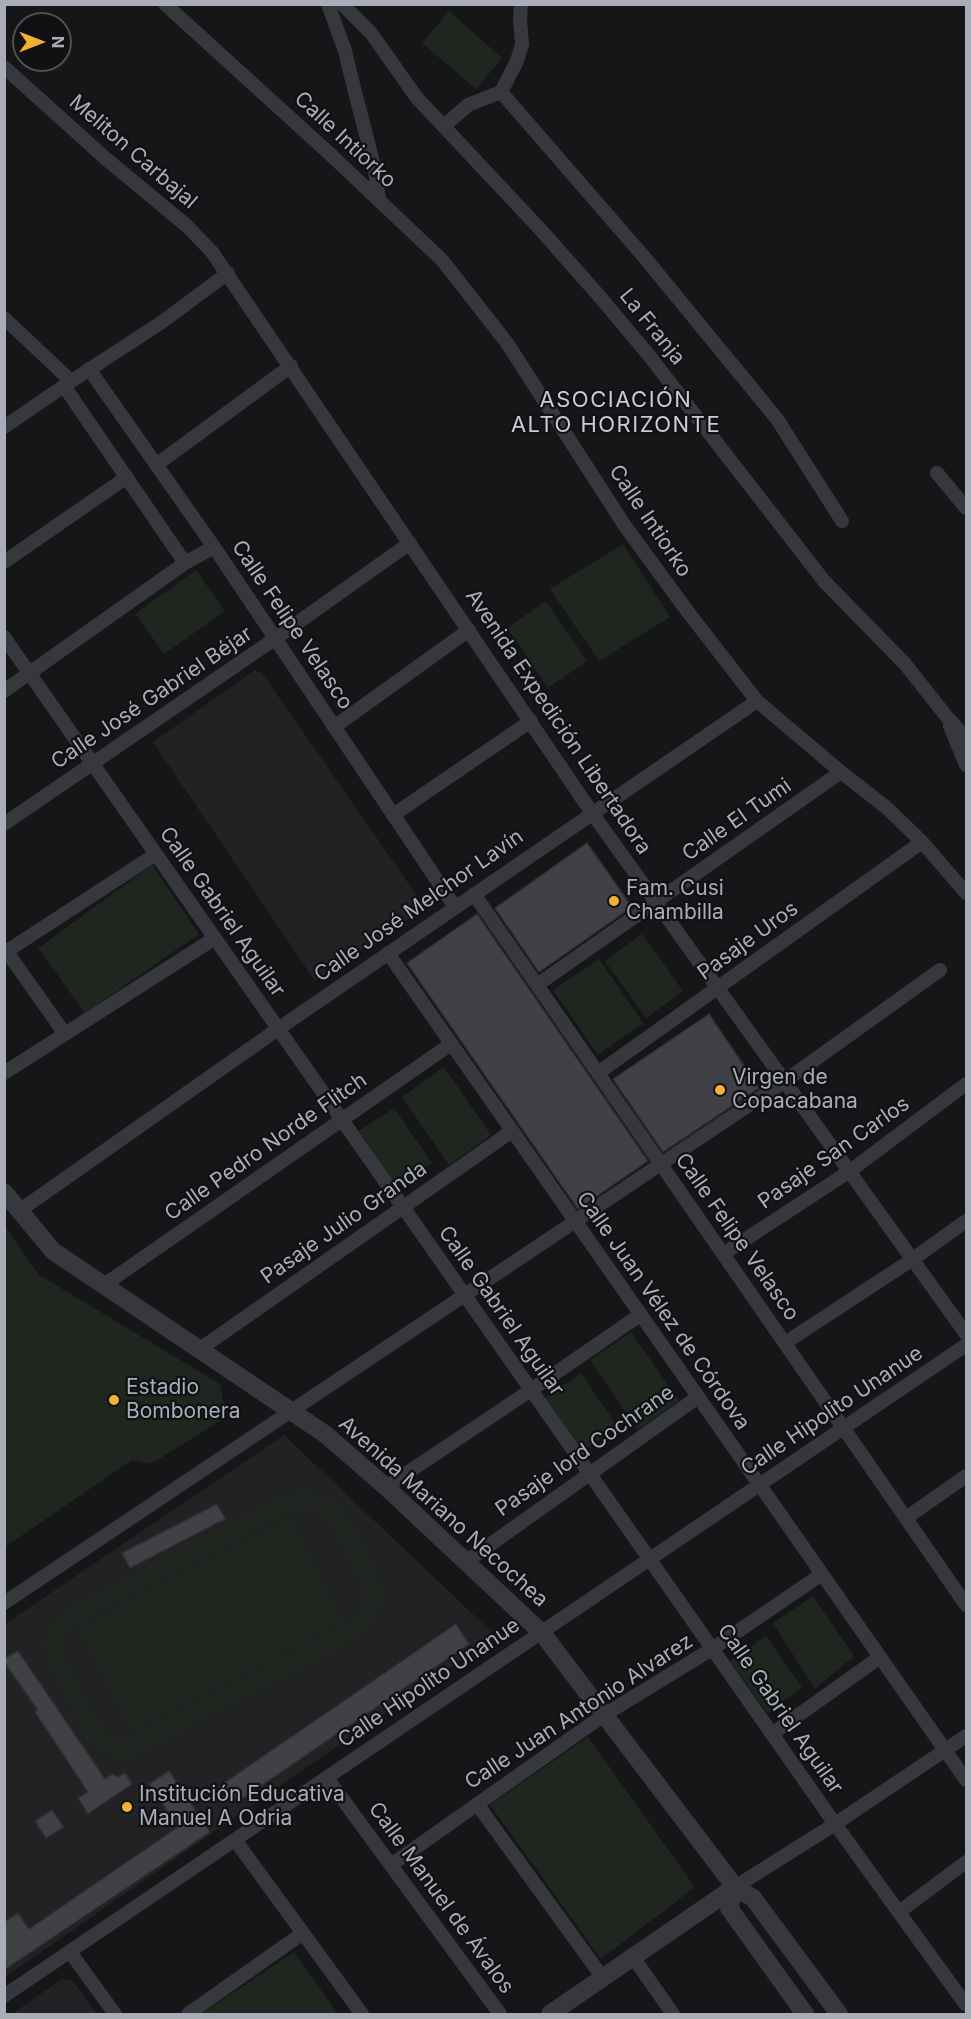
<!DOCTYPE html>
<html>
<head>
<meta charset="utf-8">
<style>
  body { margin:0 }
  #map { position:relative; width:971px; height:2019px; overflow:hidden; background:#161618; font-family:Inter,sans-serif }
  canvas { display:block }
  .frame { position:absolute; inset:0; border:6px solid #a8adb8; pointer-events:none }
  .north { position:absolute; left:12px; top:12px; width:60px; height:60px; box-sizing:border-box; background:#111113; border:2px solid #4d4f55; border-radius:50%; rotate:90deg; font-size:16px; font-weight:700; line-height:24px; text-align:center; color:#a8adb8 }
  .north::after { content:''; display:block; margin:auto; width:21px; height:27px; background:#f2b134; clip-path:polygon(50% 0,100% 100%,50% 72%,0 100%) }
</style>
</head>
<body>
<div id="map">
<canvas width="971" height="2019"></canvas>
<div class="frame"></div>
<div class="north">N</div>
</div>
<script>
const ctx = document.querySelector('canvas').getContext('2d');
ctx.lineJoin = 'round';
function fillPath(path, color) {
  ctx.fillStyle = color;
  ctx.fill(path, 'evenodd');
}
function shape(rows) {
  const path = new Path2D();
  for (const r of rows) {
    path.moveTo(r[0], r[1]);
    for (let i = 2; i < r.length; i += 2) path.lineTo(r[i], r[i + 1]);
  }
  return path;
}
function stroke(path, color, width, dash) {
  ctx.strokeStyle = color;
  ctx.lineWidth = width;
  ctx.lineCap = dash ? 'butt' : 'round';
  ctx.setLineDash(dash || []);
  ctx.stroke(path);
}
function label(font, color, halo, rows, align = 'center') {
  ctx.font = font + ' Inter,sans-serif';
  ctx.lineWidth = 4.5;
  ctx.setLineDash([]);
  ctx.textBaseline = 'middle';
  ctx.strokeStyle = halo;
  ctx.fillStyle = color;
  for (const [text, x, y, turn = 0] of rows) {
    ctx.save();
    ctx.translate(x, y);
    ctx.rotate((+turn || 0) * Math.PI / 180);
    ctx.textAlign = isNaN(turn) ? turn : align;
    if (halo) ctx.strokeText(text, 0, 0);
    ctx.fillText(text, 0, 0);
    ctx.restore();
  }
}
fillPath(shape([
  [255,670,262,673,422,903,421,910,315,981,153,742],
  [284,1435,496,1636,5,1977,5,1624],
  [62,1979,72,1980,97,2014,12,2014]
]), '#222225');
fillPath(shape([
  [449,11,502,58,476,89,422,43],
  [623,544,670,617,599,661,550,589],
  [196,570,225,611,164,654,135,614],
  [546,601,587,661,548,688,507,628],
  [152,865,199,934,85,1013,38,948],
  [642,934,683,991,646,1018,605,961],
  [599,959,643,1023,598,1055,553,990],
  [444,1067,491,1135,449,1165,402,1097],
  [394,1108,432,1163,397,1187,359,1131],
  [4,1225,39,1275,220,1384,226,1417,151,1464,132,1460,5,1547],
  [631,1332,679,1401,638,1430,590,1360],
  [581,1373,618,1427,581,1452,545,1398],
  [305,1491,320,1493,340,1505,348,1516,379,1578,381,1599,379,1610,367,1632,359,1638,117,1765,111,1756,95,1749,87,1742,45,1655,45,1637,52,1621,66,1609,283,1495],
  [307,1509,317,1512,328,1520,360,1583,362,1595,362,1606,356,1616,345,1624,127,1738,119,1738,110,1735,103,1730,63,1653,62,1642,66,1632,75,1625,290,1512],
  [290,1517,344,1621,131,1732,77,1628],
  [813,1596,854,1656,815,1689,773,1623],
  [766,1636,802,1687,767,1713,730,1661],
  [588,1737,695,1887,601,1959,490,1805],
  [294,1952,338,2014,201,2014]
]), '#1e261f');
const building = shape([
  [587,843,632,907,539,972,495,908,587,843],
  [477,914,648,1161,578,1209,407,963,477,914],
  [709,1014,759,1088,663,1152,613,1079,709,1014],
  [217,1504,225,1519,130,1568,122,1553,217,1504],
  [456,1624,469,1644,237,1802,224,1783,456,1624],
  [18,1651,105,1779,113,1774,117,1777,125,1773,132,1784,88,1814,78,1798,88,1792,35,1712,38,1710,4,1662,4,1659,18,1651],
  [169,1771,210,1832,4,1970,4,1922,18,1913,29,1929,178,1827,149,1784,169,1771],
  [52,1810,64,1827,46,1838,35,1821,52,1810]
]);
fillPath(building, '#404145');
stroke(building, '#303034', 1.5);
stroke(shape([
  [165,4,331,155,442,260,507,343,625,526,688,612,757,701,841,772,887,808,922,842,966,893],
  [328,4,345,51,353,84,375,170,379,200],
  [342,4,371,33,417,98,540,229,600,297,647,353,824,581,905,664,947,717,966,738],
  [4,67,105,158,187,226,212,252,592,813,966,1334],
  [501,92,645,258,777,419,842,521],
  [444,126,468,105,501,92,517,61,522,44,520,21,521,4],
  [4,318,71,381],
  [89,369,214,547,455,907],
  [64,386,185,563],
  [4,427,64,386,162,322,228,273],
  [156,465,291,366],
  [937,473,966,508],
  [4,562,127,477],
  [4,637,835,1824,966,2005],
  [4,691,185,563,214,547],
  [950,726,966,765],
  [334,727,469,630],
  [393,815,531,721],
  [4,824,276,638,410,543],
  [474,894,966,1605],
  [7,952,65,1034],
  [4,953,156,854],
  [388,953,966,1780],
  [537,985,841,772],
  [4,1073,215,938],
  [598,1073,922,842],
  [19,1211,278,1029,757,701],
  [723,1254,850,1171,966,1084],
  [104,1285,451,1044],
  [785,1343,913,1259,966,1221],
  [200,1349,512,1131],
  [386,1487,531,1390,640,1315],
  [906,1518,966,1476],
  [467,1561,698,1397],
  [4,1603,785,1081,940,970],
  [772,1734,880,1657],
  [327,1778,500,2014],
  [477,1804,603,1978],
  [235,1840,362,2014],
  [391,1865,604,1715,712,1649,822,1574],
  [735,1887,835,1824,966,1736],
  [899,1912,966,1862],
  [70,1952,115,2014],
  [633,1957,673,2014],
  [4,1996,966,1345],
  [188,2014,303,1933]
]), '#37383d', 14);
stroke(shape([
  [4,1192,53,1251,325,1434,386,1487,542,1633,735,1887,753,1898,839,2014],
  [735,1887,729,1908,805,2014],
  [550,2014,735,1887]
]), '#37383d', 18);
for (const [x, y, r, color] of [
  [614,901,6,"#f2b134"],
  [720,1090,6,"#f2b134"],
  [114,1400,6,"#f2b134"],
  [127,1807,6,"#f2b134"]
]) {
  const dot = new Path2D();
  dot.arc(x, y, r, 0, 2 * Math.PI);
  ctx.fillStyle = color;
  ctx.fill(dot);
  stroke(dot, '#111113', 2);
}
label('21px', '#a8adb8', '#111113', [
  ["Calle Intiorko",345,140,43],
  ["Meliton Carbajal",133,152,41],
  ["La Franja",652,327,51],
  ["Calle Intiorko",650,521,56],
  ["Calle Felipe Velasco",292,625,56],
  ["Calle José Gabriel Béjar",152,698,-34],
  ["Avenida Expedición Libertadora",558,722,56],
  ["Calle El Tumi",737,820,-35],
  ["Calle José Melchor Lavín",419,906,-35],
  ["Calle Gabriel Aguilar",222,912,55],
  ["Pasaje Uros",748,941,-36],
  ["Calle Pedro Norde Flitch",266,1147,-35],
  ["Pasaje San Carlos",834,1153,-35],
  ["Pasaje Julio Granda",344,1223,-35],
  ["Calle Felipe Velasco",737,1237,55],
  ["Calle Gabriel Aguilar",501,1311,55],
  ["Calle Juan Vélez de Córdova",663,1311,55],
  ["Calle Hipolito Unanue",832,1411,-34],
  ["Pasaje lord Cochrane",585,1451,-35],
  ["Avenida Mariano Necochea",443,1512,42],
  ["Calle Hipolito Unanue",429,1683,-34],
  ["Calle Gabriel Aguilar",780,1709,55],
  ["Calle Juan Antonio Alvarez",579,1712,-33],
  ["Calle Manuel de Ávalos",441,1898,54]
]);
label('21px', '#a8adb8', '#111113', [
  ["Fam. Cusi",626,889],
  ["Chambilla",626,913],
  ["Virgen de",732,1078],
  ["Copacabana",732,1102],
  ["Estadio",126,1388],
  ["Bombonera",126,1412],
  ["Institución Educativa",139,1795],
  ["Manuel A Odria",139,1819]
], 'left');
ctx.letterSpacing = '1.5px';
label('22px', '#c9ccd4', '#111113', [
  ["ASOCIACIÓN",616,400],
  ["ALTO HORIZONTE",616,425]
]);
ctx.letterSpacing = '0px';
</script>
</body>
</html>
